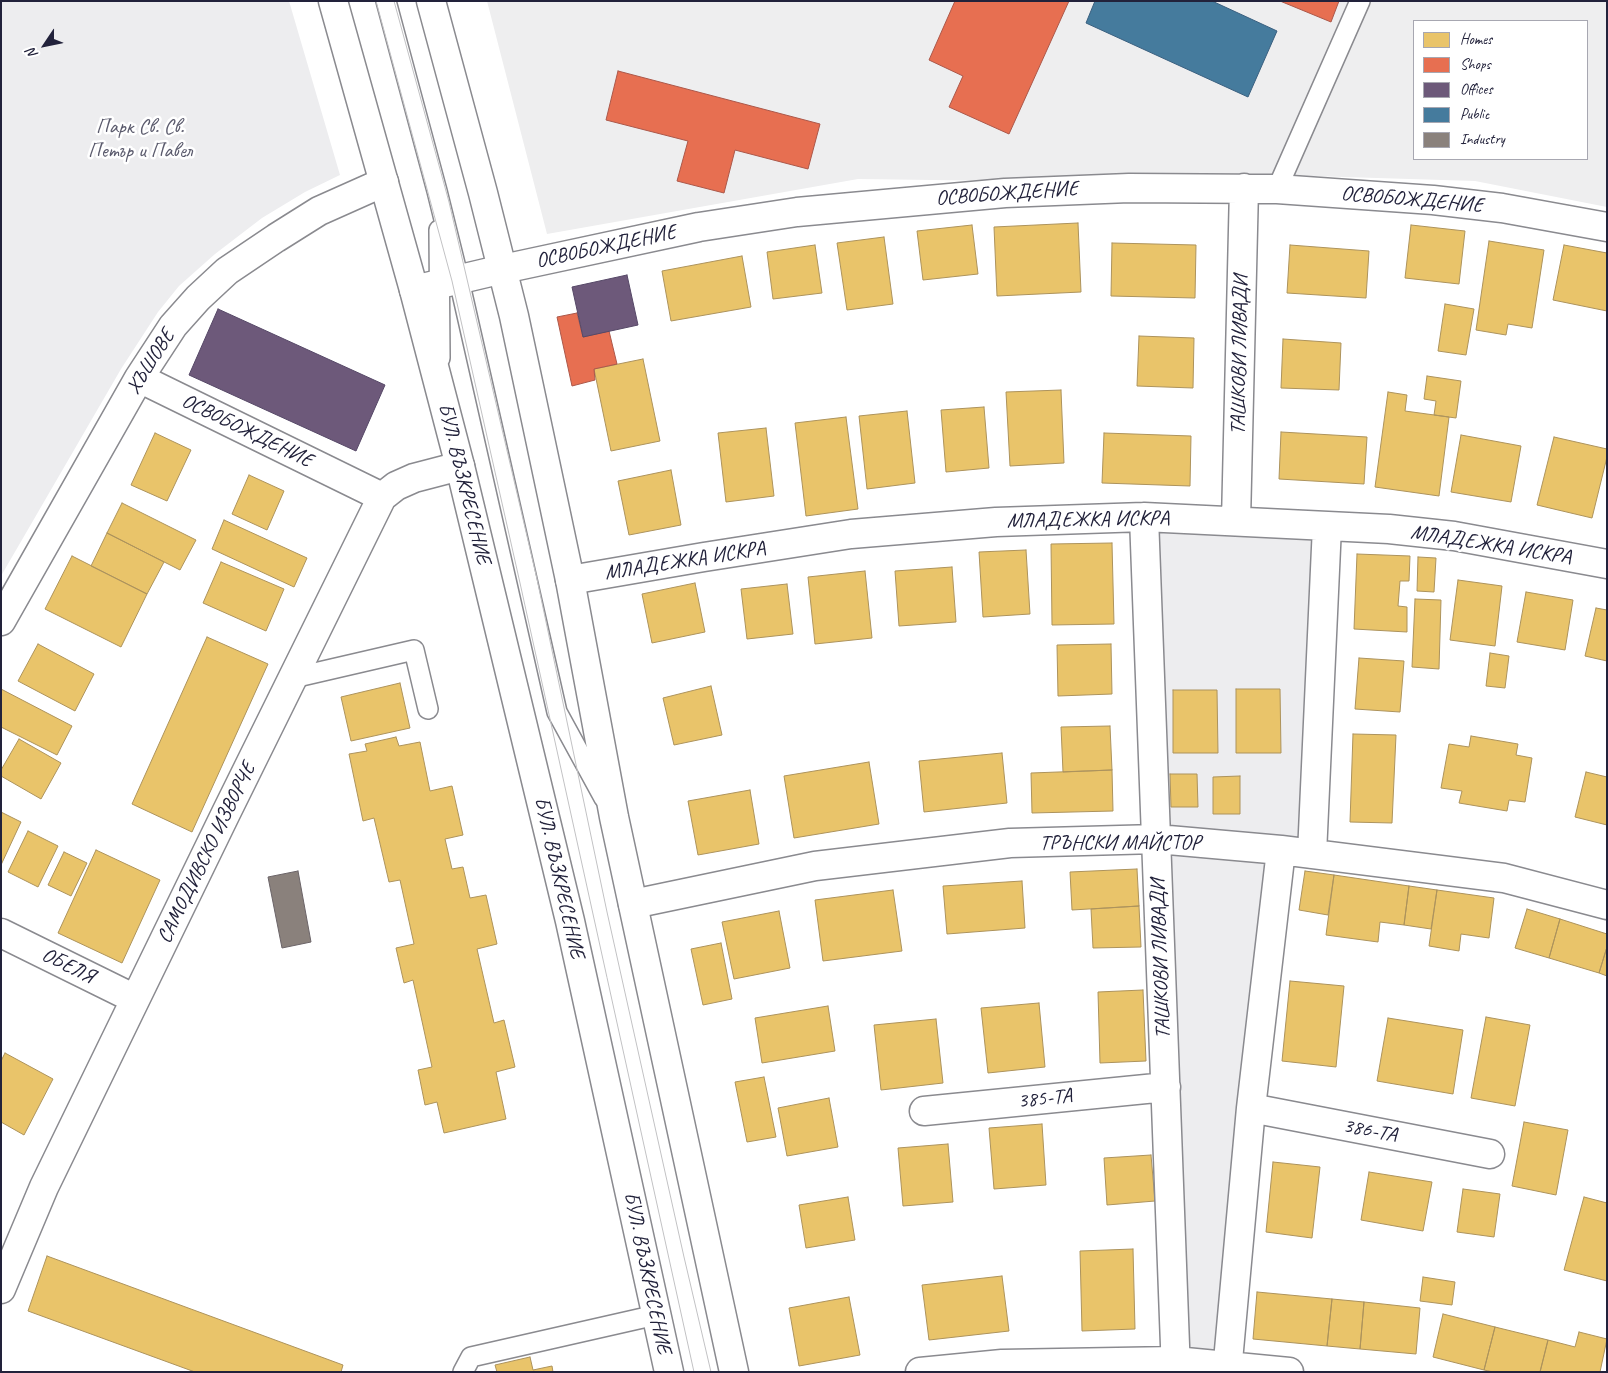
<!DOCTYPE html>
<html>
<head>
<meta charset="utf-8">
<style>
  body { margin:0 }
  #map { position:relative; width:1608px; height:1373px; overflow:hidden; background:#fff; font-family:Caveat,sans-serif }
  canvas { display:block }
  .frame { position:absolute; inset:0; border:2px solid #22223b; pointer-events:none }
  .legend { position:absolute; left:1413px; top:20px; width:175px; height:140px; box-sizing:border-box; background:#fff; border:1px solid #a7a7b1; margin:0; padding:6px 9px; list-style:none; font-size:15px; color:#22223b }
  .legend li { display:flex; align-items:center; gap:10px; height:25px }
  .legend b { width:25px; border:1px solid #a7a7b1 }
  .north { position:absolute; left:20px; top:20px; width:50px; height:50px; -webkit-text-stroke:4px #fff; paint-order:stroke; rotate:236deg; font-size:14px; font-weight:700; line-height:20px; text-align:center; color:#22223b }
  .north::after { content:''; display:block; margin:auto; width:18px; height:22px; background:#22223b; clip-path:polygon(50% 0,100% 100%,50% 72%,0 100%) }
</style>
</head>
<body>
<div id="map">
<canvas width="1608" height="1373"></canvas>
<div class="frame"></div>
<ul class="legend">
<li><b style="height:14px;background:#e9c46a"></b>Homes</li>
<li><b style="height:14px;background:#e76f51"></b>Shops</li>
<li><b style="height:14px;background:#6d597a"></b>Offices</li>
<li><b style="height:14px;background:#457b9d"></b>Public</li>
<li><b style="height:14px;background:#8a817c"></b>Industry</li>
</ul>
<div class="north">N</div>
</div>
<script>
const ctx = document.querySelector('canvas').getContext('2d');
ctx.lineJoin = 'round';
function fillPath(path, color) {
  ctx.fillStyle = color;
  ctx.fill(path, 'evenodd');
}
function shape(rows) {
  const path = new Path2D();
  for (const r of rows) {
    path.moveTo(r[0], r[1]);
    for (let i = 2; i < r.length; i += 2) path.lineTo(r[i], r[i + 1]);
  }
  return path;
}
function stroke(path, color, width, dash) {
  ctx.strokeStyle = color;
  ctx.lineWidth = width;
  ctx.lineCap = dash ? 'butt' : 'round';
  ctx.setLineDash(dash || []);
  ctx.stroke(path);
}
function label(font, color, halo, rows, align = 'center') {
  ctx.font = font + ' Caveat,sans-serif';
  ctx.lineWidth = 5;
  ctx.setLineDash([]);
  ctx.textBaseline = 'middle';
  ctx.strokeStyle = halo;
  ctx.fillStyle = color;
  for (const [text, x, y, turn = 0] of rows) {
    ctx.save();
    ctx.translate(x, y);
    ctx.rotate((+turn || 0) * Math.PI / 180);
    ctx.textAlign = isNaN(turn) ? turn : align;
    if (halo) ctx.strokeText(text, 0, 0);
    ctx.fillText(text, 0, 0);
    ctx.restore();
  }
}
fillPath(shape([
  [487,1,1607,1,1607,207,1475,181,1246,174,1007,181,858,179,547,234],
  [1414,21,1587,21,1587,159,1414,159]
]), '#eeeeef');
fillPath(shape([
  [1,1,289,1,340,175,305,192,262,218,215,254,179,286,158,312,121,369,1,576],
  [1144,517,1327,526,1312,854,1157,839],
  [1161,843,1277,854,1225,1362,1179,1355]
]), '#ededef');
const homes = shape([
  [1078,223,1081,292,997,296,994,227,1078,223],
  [972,225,978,274,923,280,917,231,972,225],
  [1411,225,1465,231,1459,284,1405,278,1411,225],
  [884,237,893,304,847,310,837,243,884,237],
  [1489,241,1544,250,1532,328,1508,324,1506,335,1476,330,1489,241],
  [1112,243,1196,245,1195,298,1111,296,1112,243],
  [815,245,822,293,773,299,767,252,815,245],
  [1290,245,1369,251,1366,298,1287,293,1290,245],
  [1564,245,1607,253,1607,311,1553,300,1564,245],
  [742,256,751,307,671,321,662,271,742,256],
  [1445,304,1474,309,1466,355,1438,351,1445,304],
  [1139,336,1194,338,1193,388,1137,386,1139,336],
  [1283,339,1341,343,1339,390,1281,388,1283,339],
  [643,359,660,441,611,451,594,369,643,359],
  [1427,376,1461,381,1456,418,1434,415,1436,401,1424,399,1427,376],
  [1061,390,1064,463,1010,466,1006,392,1061,390],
  [1388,392,1407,395,1405,411,1449,417,1439,496,1375,487,1388,392],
  [984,407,989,468,946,472,941,410,984,407],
  [907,411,915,483,867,489,859,416,907,411],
  [846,417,858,509,806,516,795,423,846,417],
  [766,428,774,496,726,502,718,433,766,428],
  [1281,432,1367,437,1364,484,1279,479,1281,432],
  [155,433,191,450,167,501,131,485,155,433],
  [1104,433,1191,436,1190,486,1102,483,1104,433],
  [1461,435,1521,446,1511,502,1451,492,1461,435],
  [1554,437,1607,449,1607,457,1592,518,1537,505,1554,437],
  [671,470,681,525,629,535,618,481,671,470],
  [249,475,284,491,267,530,232,514,249,475],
  [122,503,196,540,180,570,107,533,122,503],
  [224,520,307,558,294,587,212,549,224,520],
  [107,533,164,562,147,594,91,566,107,533],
  [1112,543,1114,624,1052,625,1051,544,1112,543],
  [1026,550,1030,614,983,617,979,552,1026,550],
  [1357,554,1410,556,1409,581,1400,581,1398,606,1407,607,1407,632,1354,629,1357,554],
  [72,556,147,594,121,647,45,609,72,556],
  [1418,557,1436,558,1434,592,1417,591,1418,557],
  [221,562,284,589,266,631,203,603,221,562],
  [952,567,956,622,899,626,895,571,952,567],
  [865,571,872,638,815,644,808,577,865,571],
  [1458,580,1502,586,1495,646,1450,640,1458,580],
  [695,583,705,632,652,643,642,594,695,583],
  [787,584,793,634,747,639,741,589,787,584],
  [1526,592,1573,600,1565,650,1517,642,1526,592],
  [1415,599,1441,600,1439,669,1412,667,1415,599],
  [1596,608,1607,610,1607,661,1585,656,1596,608],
  [207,637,268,664,192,832,132,804,207,637],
  [38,644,94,674,75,711,18,681,38,644],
  [1111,644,1112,694,1058,696,1057,645,1111,644],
  [1490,653,1509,656,1505,688,1486,686,1490,653],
  [1359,658,1404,661,1400,712,1355,709,1359,658],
  [400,683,410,728,351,741,341,697,400,683],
  [711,686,722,735,674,745,663,698,711,686],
  [1,689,72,726,57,755,1,727,1,689],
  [1236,689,1280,689,1281,753,1236,753,1236,689],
  [1173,690,1217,690,1218,753,1173,753,1173,690],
  [1110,726,1112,770,1063,772,1061,727,1110,726],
  [1353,734,1396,735,1392,823,1350,822,1353,734],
  [1471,736,1518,744,1516,755,1532,758,1525,802,1509,800,1507,811,1459,803,1462,791,1441,788,1449,744,1469,747,1471,736],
  [396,737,399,746,420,742,430,791,452,786,463,835,445,839,452,869,463,867,470,898,486,895,497,944,477,949,494,1023,504,1020,515,1067,496,1072,506,1119,444,1133,437,1102,425,1105,418,1070,432,1067,413,980,404,983,396,948,414,944,400,880,389,882,374,818,363,821,349,754,367,751,365,744,396,737],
  [19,739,61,763,41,799,1,776,1,770,19,739],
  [1002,753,1007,803,924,812,919,761,1002,753],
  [869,762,879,824,794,838,784,776,869,762],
  [1112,770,1113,811,1032,813,1031,773,1112,770],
  [1586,772,1607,777,1607,825,1575,817,1586,772],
  [1170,774,1197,774,1198,807,1171,807,1170,774],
  [1240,776,1240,814,1213,814,1213,777,1240,776],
  [750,790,759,844,698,855,688,801,750,790],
  [1,812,21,822,1,865,1,812],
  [28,831,58,846,38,887,8,872,28,831],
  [96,850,160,880,122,963,58,933,96,850],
  [64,852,87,863,71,896,48,885,64,852],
  [1137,869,1139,906,1072,910,1070,872,1137,869],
  [1305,871,1334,875,1328,915,1299,910,1305,871],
  [1334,875,1409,886,1404,925,1380,922,1378,942,1326,935,1334,875],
  [1022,881,1025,928,947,934,943,886,1022,881],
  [1409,886,1437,890,1431,929,1404,925,1409,886],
  [893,890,902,951,823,961,815,900,893,890],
  [1437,890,1494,898,1489,938,1461,934,1459,951,1429,946,1437,890],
  [1139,906,1141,947,1093,948,1091,909,1139,906],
  [1527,909,1560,919,1549,958,1515,948,1527,909],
  [779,911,790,968,734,979,722,922,779,911],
  [1560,919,1607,934,1607,947,1599,973,1549,958,1560,919],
  [721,943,732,999,703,1005,691,949,721,943],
  [1607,947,1607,976,1599,973,1607,947],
  [1290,981,1344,986,1336,1067,1282,1061,1290,981],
  [1143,990,1146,1061,1100,1063,1098,992,1143,990],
  [1039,1003,1045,1067,988,1073,981,1008,1039,1003],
  [828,1006,835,1051,762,1063,755,1018,828,1006],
  [1486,1017,1530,1025,1515,1106,1471,1098,1486,1017],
  [1388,1018,1463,1030,1453,1094,1377,1081,1388,1018],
  [936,1019,943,1083,881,1090,874,1025,936,1019],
  [5,1053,53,1079,24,1135,1,1122,1,1061,5,1053],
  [764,1077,776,1137,747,1142,735,1082,764,1077],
  [829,1098,838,1147,787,1156,778,1108,829,1098],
  [1524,1122,1568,1130,1556,1195,1512,1186,1524,1122],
  [1042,1124,1046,1185,994,1189,989,1128,1042,1124],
  [948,1144,953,1202,903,1206,898,1148,948,1144],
  [1151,1155,1155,1201,1107,1205,1104,1158,1151,1155],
  [1273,1162,1320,1167,1312,1238,1266,1232,1273,1162],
  [1369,1172,1432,1182,1423,1231,1361,1220,1369,1172],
  [1463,1189,1500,1194,1494,1237,1457,1232,1463,1189],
  [848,1197,855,1240,806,1248,799,1205,848,1197],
  [1584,1197,1607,1203,1607,1281,1564,1270,1584,1197],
  [1133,1249,1135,1329,1082,1331,1080,1251,1133,1249],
  [47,1256,343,1365,341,1372,195,1372,28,1311,47,1256],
  [1002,1276,1009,1331,929,1340,922,1285,1002,1276],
  [1423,1277,1455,1282,1452,1305,1420,1301,1423,1277],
  [1257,1292,1332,1299,1327,1346,1253,1339,1257,1292],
  [849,1297,860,1355,799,1366,789,1308,849,1297],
  [1332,1299,1364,1302,1360,1349,1327,1346,1332,1299],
  [1364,1302,1420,1308,1416,1354,1360,1349,1364,1302],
  [1443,1314,1495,1327,1484,1370,1433,1357,1443,1314],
  [1495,1327,1548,1340,1540,1372,1493,1372,1484,1370,1495,1327],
  [1579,1332,1607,1339,1600,1372,1540,1372,1548,1340,1575,1347,1579,1332],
  [530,1357,533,1370,552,1366,553,1372,497,1372,495,1365,530,1357]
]);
fillPath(homes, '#e9c46a');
stroke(homes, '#ad935c', 1);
const shops = shape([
  [955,1,1069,1,1009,134,949,107,963,76,929,60,955,1],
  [1280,1,1339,1,1331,22,1280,1],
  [618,71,820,124,808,169,735,150,724,193,677,181,688,141,606,120,618,71],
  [577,313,583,337,609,331,617,364,594,369,595,380,572,386,557,317,577,313]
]);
fillPath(shops, '#e76f51');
stroke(shops, '#ac584a', 1);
const offices = shape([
  [627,275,638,325,583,337,572,287,627,275],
  [218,309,385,385,356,451,189,375,218,309]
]);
fillPath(offices, '#6d597a');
stroke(offices, '#564867', 1);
const public = shape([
  [1095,1,1212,1,1277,31,1248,97,1086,23,1095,1]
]);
fillPath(public, '#457b9d');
stroke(public, '#3a6080', 1);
const industry = shape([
  [298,871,311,942,282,948,268,877,298,871]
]);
fillPath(industry, '#8a817c');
stroke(industry, '#6b6468', 1);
const service = shape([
  [386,1,437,191,459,280,557,712,604,798],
  [1277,189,1360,1],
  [439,230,440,358],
  [293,678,414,650,428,709],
  [463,1372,471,1357,656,1315]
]);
const minor = shape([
  [414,290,503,269,699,227,797,212,1005,193,1129,188,1277,189,1433,200,1502,208,1607,227],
  [139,378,382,497],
  [1144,517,1176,1372],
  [1236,521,1244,188],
  [570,580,704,557,851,534,996,522,1144,517,1389,529,1454,536,1607,564],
  [1,621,139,378,173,326,198,298,227,271,276,238,319,211,384,182],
  [1312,854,1327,526],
  [633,904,815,866,1010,843,1157,839,1281,850,1504,878,1607,905],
  [1,933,135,999],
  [1251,1108,1490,1154],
  [924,1111,1166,1087],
  [1,1289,44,1187,226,813,382,497,396,486,414,478,460,466],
  [920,1372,1002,1364,1175,1361,1289,1372],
  [1227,1372,1251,1108,1281,850]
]);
const secondary = shape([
  [333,1,414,290,460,466,570,921,669,1372],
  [431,1,483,193,514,316,570,580,614,817,734,1372]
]);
stroke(service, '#8a8a8f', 22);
stroke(minor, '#8a8a8f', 31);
stroke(secondary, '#8a8a8f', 31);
stroke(service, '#fff', 19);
stroke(minor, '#fff', 28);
stroke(secondary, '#fff', 28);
stroke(shape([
  [376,1,452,281,520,583,694,1372],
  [394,1,449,202,537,579,607,912,684,1257,711,1372]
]), '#c2c2c4', 1);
label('21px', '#5b5b6d', '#fff', [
  ["Парк Св. Св.",140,127],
  ["Петър и Павел",140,151]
]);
label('21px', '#22223b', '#fff', [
  ["ОСВОБОЖДЕНИЕ",1007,194,-4],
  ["ОСВОБОЖДЕНИЕ",1412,200,5],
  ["ОСВОБОЖДЕНИЕ",606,247,-12],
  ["ТАШКОВИ ЛИВАДИ",1240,355,-89],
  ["ХЪШОВЕ",151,362,-58],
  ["ОСВОБОЖДЕНИЕ",247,431,26],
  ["БУЛ. ВЪЗКРЕСЕНИЕ",464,484,76],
  ["МЛАДЕЖКА ИСКРА",1088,520,-1],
  ["МЛАДЕЖКА ИСКРА",1491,545,9],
  ["МЛАДЕЖКА ИСКРА",685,561,-9],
  ["ТРЪНСКИ МАЙСТОР",1120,843],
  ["САМОДИВСКО ИЗВОРЧЕ",207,853,-64],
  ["БУЛ. ВЪЗКРЕСЕНИЕ",559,878,77],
  ["ТАШКОВИ ЛИВАДИ",1161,959,-92],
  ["ОБЕЛЯ",68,966,26],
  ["385-ТА",1045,1099,-6],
  ["386-ТА",1370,1131,11],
  ["БУЛ. ВЪЗКРЕСЕНИЕ",647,1273,78]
]);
</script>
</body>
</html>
